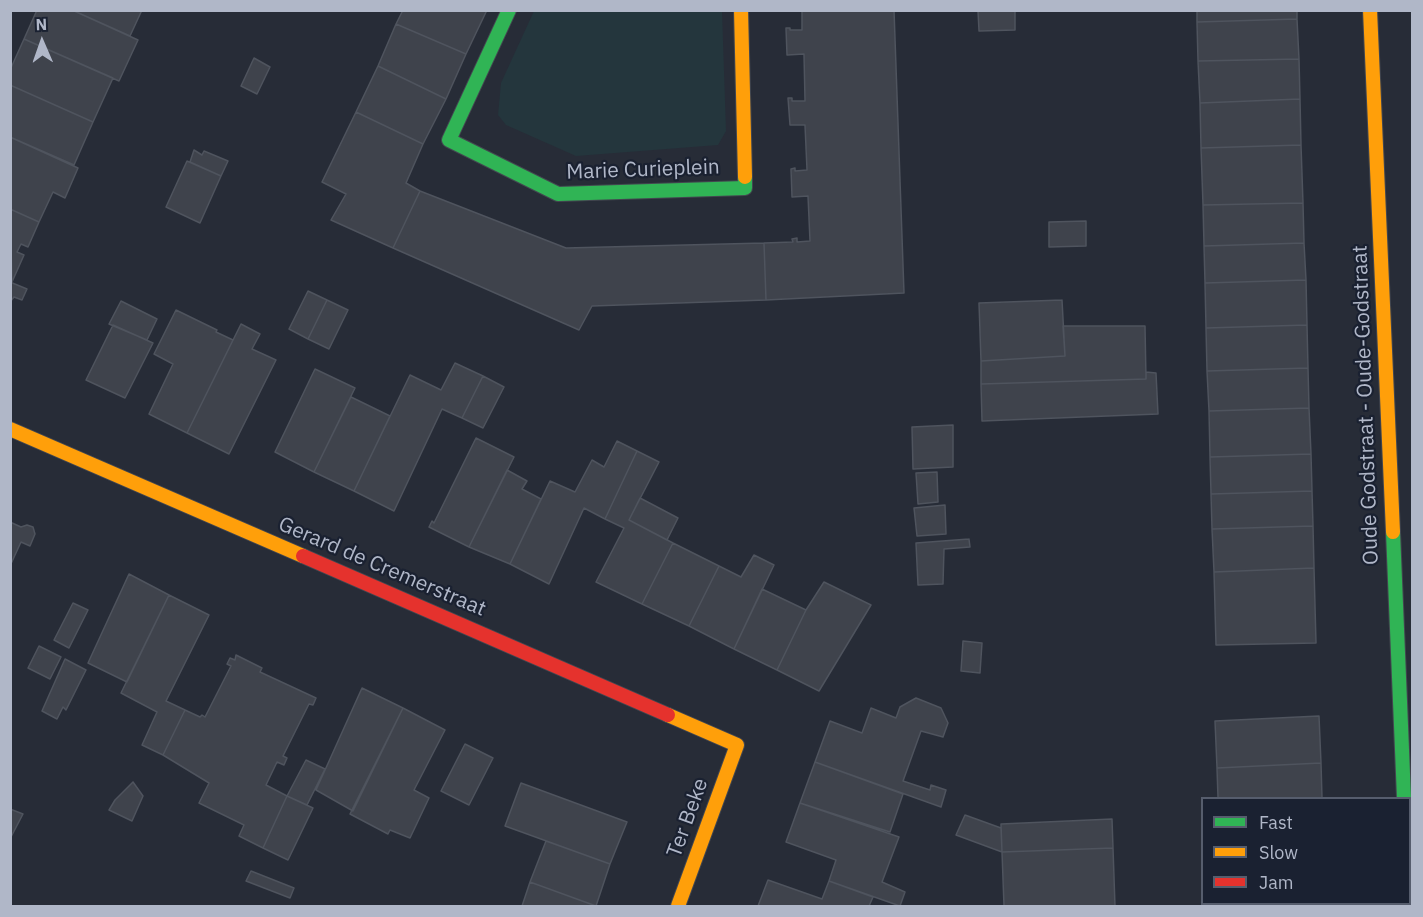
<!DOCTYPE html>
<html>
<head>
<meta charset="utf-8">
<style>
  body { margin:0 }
  #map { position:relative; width:1423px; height:917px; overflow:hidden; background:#272c37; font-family:"IBM Plex Sans",sans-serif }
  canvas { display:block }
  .frame { position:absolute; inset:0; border:12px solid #b0b7c8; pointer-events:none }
  .legend { position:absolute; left:1201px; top:797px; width:210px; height:108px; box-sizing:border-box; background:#1a2131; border:2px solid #565d6d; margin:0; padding:8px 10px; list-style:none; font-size:18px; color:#b0b7c8 }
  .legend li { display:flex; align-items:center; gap:12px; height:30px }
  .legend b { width:30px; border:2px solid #565d6d }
  .north { position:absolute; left:12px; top:12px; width:60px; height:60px; -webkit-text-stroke:4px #1a2131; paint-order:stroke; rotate:358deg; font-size:16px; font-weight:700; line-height:24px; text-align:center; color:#b0b7c8 }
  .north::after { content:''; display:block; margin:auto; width:21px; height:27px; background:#b0b7c8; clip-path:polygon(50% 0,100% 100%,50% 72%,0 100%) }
</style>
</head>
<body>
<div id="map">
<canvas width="1423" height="917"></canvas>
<div class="frame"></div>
<ul class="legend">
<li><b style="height:8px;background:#30b455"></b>Fast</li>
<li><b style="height:8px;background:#ff9f0a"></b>Slow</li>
<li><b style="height:8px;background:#e5322d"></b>Jam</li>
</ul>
<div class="north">N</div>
</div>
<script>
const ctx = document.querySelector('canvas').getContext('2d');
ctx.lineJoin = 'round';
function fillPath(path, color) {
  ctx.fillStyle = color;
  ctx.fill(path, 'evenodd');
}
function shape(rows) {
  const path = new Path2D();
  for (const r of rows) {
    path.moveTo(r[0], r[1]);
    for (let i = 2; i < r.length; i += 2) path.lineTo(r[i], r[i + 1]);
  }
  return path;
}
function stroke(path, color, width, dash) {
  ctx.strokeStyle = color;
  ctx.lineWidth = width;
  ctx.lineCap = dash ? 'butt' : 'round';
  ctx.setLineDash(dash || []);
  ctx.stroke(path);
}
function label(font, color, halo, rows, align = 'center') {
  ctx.font = font + ' "IBM Plex Sans",sans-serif';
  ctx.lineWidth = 4.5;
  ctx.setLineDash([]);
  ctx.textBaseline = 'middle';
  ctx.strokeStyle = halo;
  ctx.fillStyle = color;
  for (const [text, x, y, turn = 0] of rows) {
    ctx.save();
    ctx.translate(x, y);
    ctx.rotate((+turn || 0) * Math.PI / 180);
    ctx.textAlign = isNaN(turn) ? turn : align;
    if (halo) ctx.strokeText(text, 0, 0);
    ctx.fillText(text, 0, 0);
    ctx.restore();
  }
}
fillPath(shape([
  [534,11,722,11,726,131,718,145,576,156,506,125,498,115,501,83]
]), '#24363d');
const building = shape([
  [37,10,72,10,138,40,119,81,24,39,37,10],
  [72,10,142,10,130,36,72,10],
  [403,10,487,10,466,54,396,24,403,10],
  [802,10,894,10,904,293,766,300,764,243,793,242,792,239,797,238,797,242,810,241,808,196,792,197,791,169,795,168,795,171,807,170,805,125,790,125,788,98,792,98,792,101,805,101,804,54,787,55,786,28,790,28,790,30,802,30,802,10],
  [1015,10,1015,30,979,31,978,11,1015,10],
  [1197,10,1297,10,1297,19,1197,22,1197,10],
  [1297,19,1299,59,1198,61,1197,22,1297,19],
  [396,24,466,54,446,99,378,66,396,24],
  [24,39,113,78,93,122,10,85,10,70,24,39],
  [254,58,270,67,257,94,241,86,254,58],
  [1299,59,1300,99,1200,103,1198,61,1299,59],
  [378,66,446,99,423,144,356,112,378,66],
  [10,85,93,122,74,165,10,137,10,85],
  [1300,99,1301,145,1201,148,1200,103,1300,99],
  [356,112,423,144,406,183,420,191,393,248,331,220,346,194,322,182,356,112],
  [10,137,78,168,65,198,53,192,39,222,10,209,10,137],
  [1301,145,1303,203,1203,205,1201,148,1301,145],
  [194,150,202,155,204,151,228,161,221,176,190,162,194,150],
  [187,161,221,176,200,223,166,207,187,161],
  [420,191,566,248,764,243,766,300,592,306,579,330,393,248,420,191],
  [1303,203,1304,243,1204,246,1203,205,1303,203],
  [10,209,39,222,28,247,21,244,17,252,24,255,12,282,10,209],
  [1086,221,1086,246,1049,247,1049,222,1086,221],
  [1304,243,1306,280,1205,283,1204,246,1304,243],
  [1306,280,1307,325,1206,328,1205,283,1306,280],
  [10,282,27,289,22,300,14,297,10,302,10,282],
  [308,291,327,300,308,339,289,329,308,291],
  [327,300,348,310,329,349,308,339,327,300],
  [1062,300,1065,356,981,361,979,303,1062,300],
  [121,301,157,319,147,340,109,324,121,301],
  [176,310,217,330,216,332,233,340,187,433,149,414,173,364,154,354,176,310],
  [241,324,260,334,252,349,276,360,229,454,187,433,241,324],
  [113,325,153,343,125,398,86,380,113,325],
  [1307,325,1308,368,1207,371,1206,328,1307,325],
  [1063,326,1145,326,1146,379,981,384,981,361,1065,356,1063,326],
  [455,363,483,376,462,418,442,409,394,511,354,491,410,375,441,390,455,363],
  [1308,368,1309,408,1209,411,1207,371,1308,368],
  [315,369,355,388,314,472,275,452,315,369],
  [1146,372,1156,373,1158,414,982,421,981,384,1146,379,1146,372],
  [483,376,504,387,483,428,462,418,483,376],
  [351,397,390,416,354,491,314,472,351,397],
  [1309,408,1311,454,1210,457,1209,411,1309,408],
  [953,425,953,467,913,469,912,427,953,425],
  [476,438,514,457,469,547,429,527,432,521,434,523,476,438],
  [617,441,637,451,605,519,584,508,549,584,510,564,550,481,575,492,592,460,604,467,617,441],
  [637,451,659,462,629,520,673,543,642,604,596,582,624,528,605,519,637,451],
  [1311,454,1312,491,1211,494,1210,457,1311,454],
  [507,470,527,481,522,489,541,499,510,564,469,547,507,470],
  [937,472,938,502,918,504,916,473,937,472],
  [1312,491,1313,526,1212,529,1211,494,1312,491],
  [640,498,678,518,667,540,629,520,640,498],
  [945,505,946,534,917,536,914,508,945,505],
  [10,522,21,527,27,525,33,527,35,534,30,546,21,542,10,566,10,522],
  [1313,526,1314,568,1214,572,1212,529,1313,526],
  [969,539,970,547,944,549,943,584,918,585,916,543,969,539],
  [673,543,719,566,689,626,642,604,673,543],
  [754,555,774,565,734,649,689,626,719,566,741,577,754,555],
  [1314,568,1316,643,1216,645,1214,572,1314,568],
  [129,574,169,595,127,682,88,663,129,574],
  [824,582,871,605,819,691,777,670,806,610,824,582],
  [762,589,806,610,777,670,734,649,762,589],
  [169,595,209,615,166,701,185,710,163,755,142,745,157,712,121,693,169,595],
  [73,603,88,610,69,648,54,640,73,603],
  [963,641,982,643,980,673,961,671,963,641],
  [39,646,61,657,50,679,28,668,39,646],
  [236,655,262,668,260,672,316,698,313,705,309,704,283,756,287,758,284,765,277,762,266,785,287,796,263,848,239,836,244,825,199,803,209,783,163,755,185,710,200,717,202,715,205,717,231,666,227,664,230,658,235,660,236,655],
  [65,659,86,670,66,710,63,707,57,719,42,711,65,659],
  [362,688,403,708,353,811,316,790,362,688],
  [916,698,941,708,948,723,943,737,921,731,903,781,930,790,931,785,946,790,941,807,815,762,830,721,862,733,871,708,896,718,900,707,916,698],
  [403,708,445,730,414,790,429,798,410,838,390,830,388,834,350,814,403,708],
  [1319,716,1321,763,1217,768,1215,721,1319,716],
  [465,744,493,758,469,805,441,791,465,744],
  [306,760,325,769,307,805,287,796,306,760],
  [815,762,903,794,890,832,800,803,815,762],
  [1321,763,1322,798,1218,798,1217,768,1321,763],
  [133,782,143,796,132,821,109,810,115,800,133,782],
  [521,783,627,822,610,864,505,826,521,783],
  [287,796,313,808,288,860,263,848,287,796],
  [800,803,899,837,882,882,905,892,900,906,829,881,836,860,786,842,800,803],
  [10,809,23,814,11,837,10,837,10,809],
  [965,815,1001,828,1002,852,956,835,965,815],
  [1112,819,1113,848,1002,852,1001,824,1112,819],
  [546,841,610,864,596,906,530,882,546,841],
  [1113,848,1115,906,1004,906,1002,852,1113,848],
  [251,871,294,888,290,898,246,881,251,871],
  [768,880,822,899,829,881,873,897,869,906,758,906,768,880],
  [530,882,596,906,522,906,530,882],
  [1223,904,1326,904,1327,906,1223,906,1223,904]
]);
fillPath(building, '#3f434c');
stroke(building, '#4f545e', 1.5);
const fast = shape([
  [509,10,449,140,558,194,745,188,745,177],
  [1393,532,1404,798]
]);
const slow = shape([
  [741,10,745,177],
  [1370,10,1393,532],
  [10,429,303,556],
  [668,715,737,745,678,906]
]);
const jam = shape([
  [303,556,668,715],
  [1409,904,1409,906]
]);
stroke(fast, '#434750', 16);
stroke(slow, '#434750', 16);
stroke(jam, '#434750', 16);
stroke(fast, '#30b455', 14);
stroke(slow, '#ff9f0a', 14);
stroke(jam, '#e5322d', 14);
label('21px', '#b0b7c8', '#1a2131', [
  ["Marie Curieplein",643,170,-2],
  ["Oude Godstraat - Oude-Godstraat",1366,405,-92],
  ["Gerard de Cremerstraat",382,567,23],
  ["Ter Beke",688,818,-70]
]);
</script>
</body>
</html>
